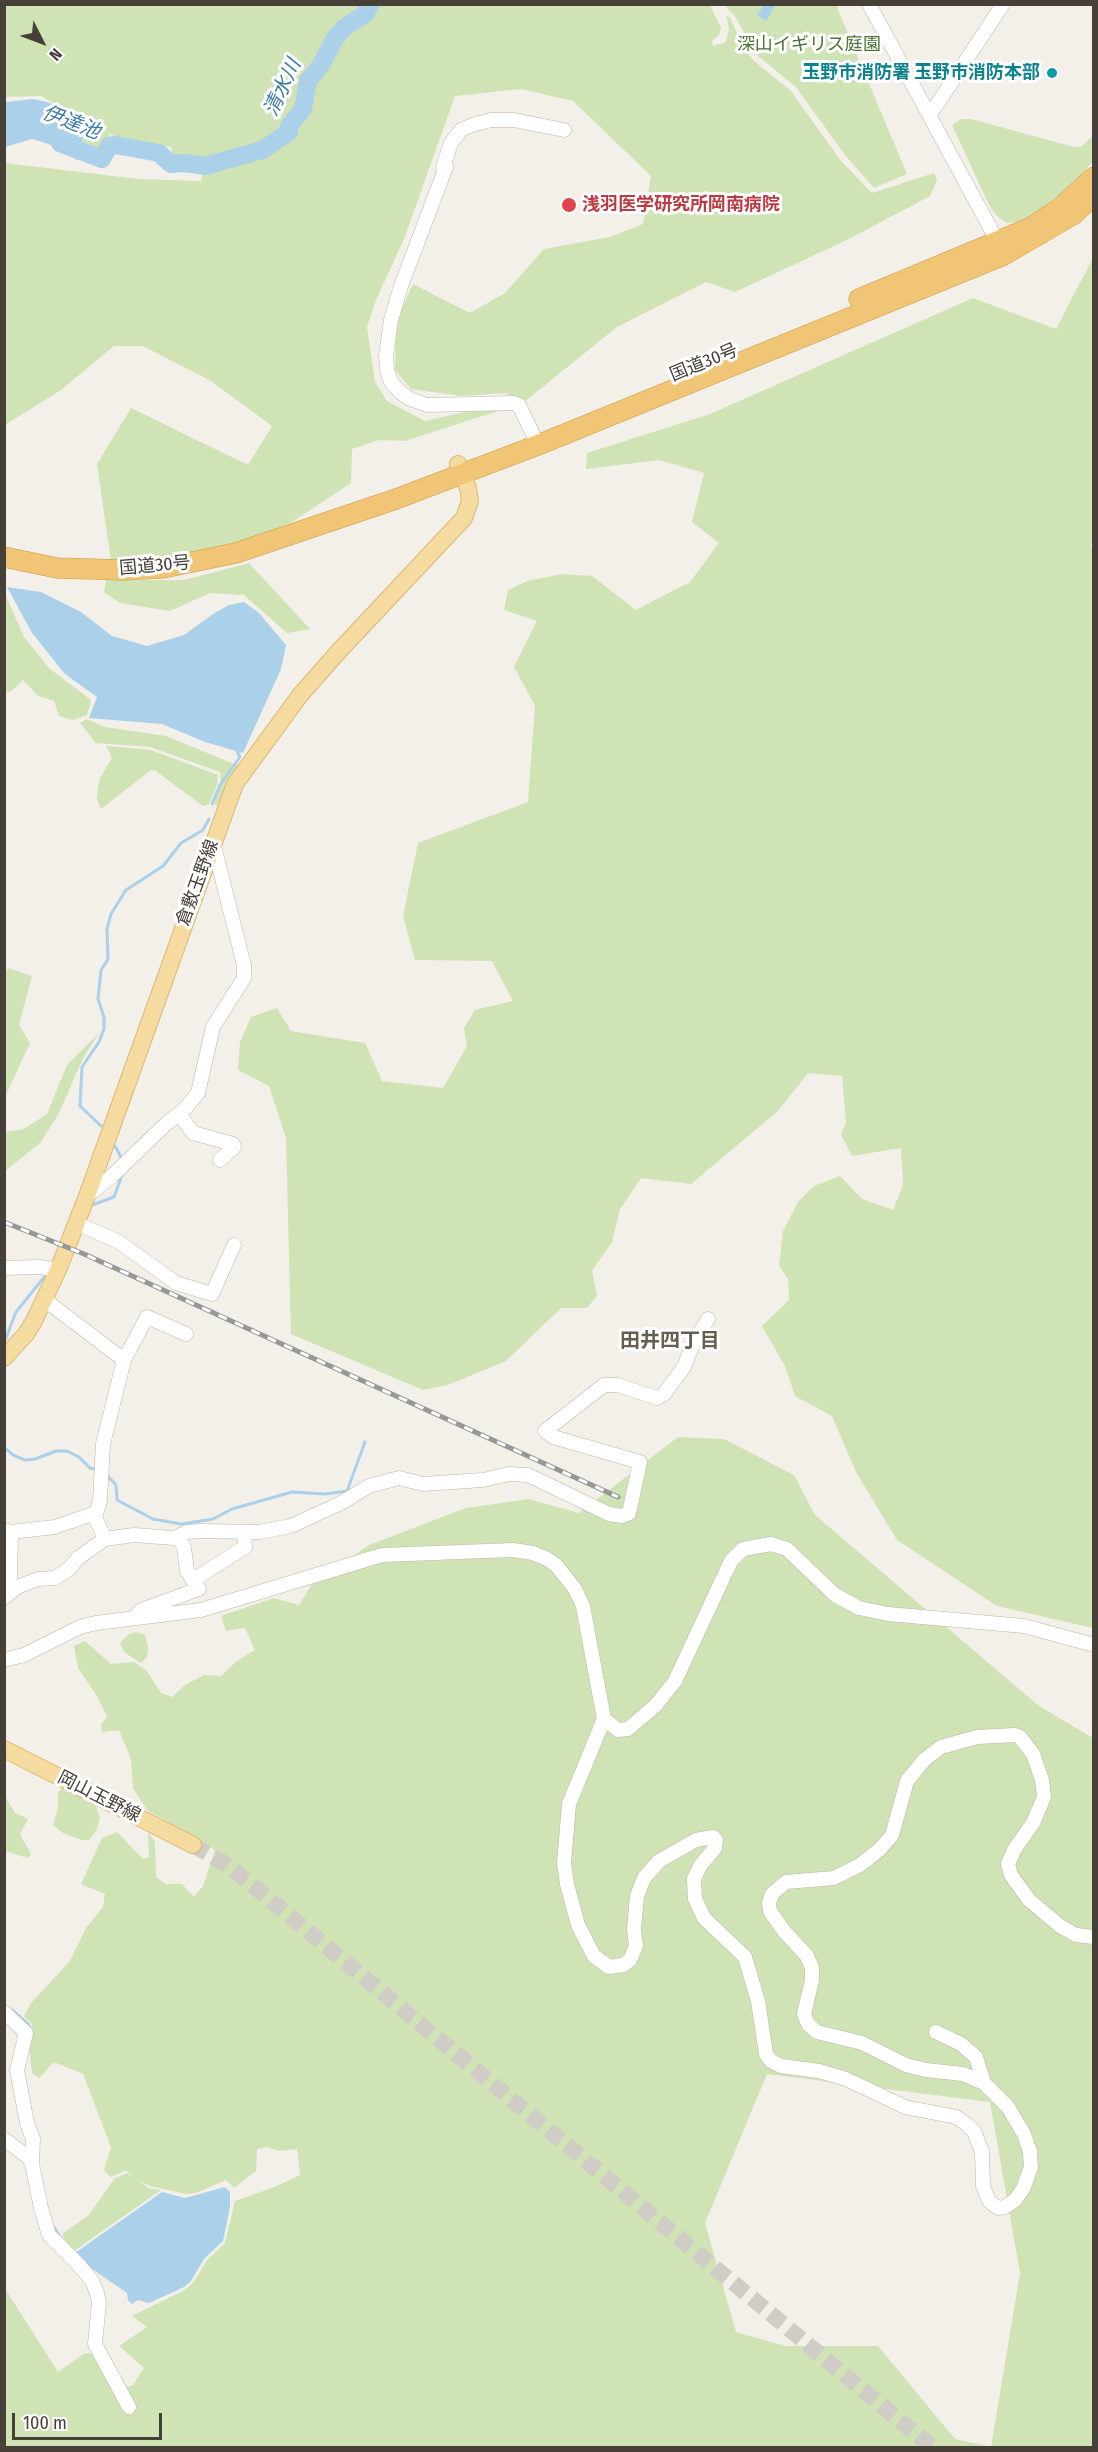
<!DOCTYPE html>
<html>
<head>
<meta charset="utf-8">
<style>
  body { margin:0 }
  #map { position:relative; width:1098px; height:2452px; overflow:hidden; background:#f3efe9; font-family:"Fira Sans Condensed",sans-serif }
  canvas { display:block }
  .frame { position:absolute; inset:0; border:6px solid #464038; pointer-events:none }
  .north { position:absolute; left:12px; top:12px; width:60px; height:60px; -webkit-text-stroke:4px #fff; paint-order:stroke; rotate:132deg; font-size:16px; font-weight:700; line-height:24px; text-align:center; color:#464038 }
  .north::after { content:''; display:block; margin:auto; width:21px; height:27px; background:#464038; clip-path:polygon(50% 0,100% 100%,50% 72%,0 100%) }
  .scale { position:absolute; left:12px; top:2413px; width:150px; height:27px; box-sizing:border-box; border:3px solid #464038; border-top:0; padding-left:8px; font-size:18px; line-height:21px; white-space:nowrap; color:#464038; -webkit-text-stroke:4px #fff; paint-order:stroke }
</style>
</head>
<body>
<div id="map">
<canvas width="1098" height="2452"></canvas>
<div class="frame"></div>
<div class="north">N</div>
<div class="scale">100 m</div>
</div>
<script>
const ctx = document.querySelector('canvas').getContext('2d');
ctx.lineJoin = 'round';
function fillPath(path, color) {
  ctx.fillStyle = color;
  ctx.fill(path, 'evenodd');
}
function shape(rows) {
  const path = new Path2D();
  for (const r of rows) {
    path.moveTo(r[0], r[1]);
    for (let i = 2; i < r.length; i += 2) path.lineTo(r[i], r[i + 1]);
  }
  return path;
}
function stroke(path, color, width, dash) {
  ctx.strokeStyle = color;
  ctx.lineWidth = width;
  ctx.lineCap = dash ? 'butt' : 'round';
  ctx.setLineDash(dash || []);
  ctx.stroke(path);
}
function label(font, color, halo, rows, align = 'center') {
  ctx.font = font + ' "Fira Sans Condensed","Noto Sans JP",sans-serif';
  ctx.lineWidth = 6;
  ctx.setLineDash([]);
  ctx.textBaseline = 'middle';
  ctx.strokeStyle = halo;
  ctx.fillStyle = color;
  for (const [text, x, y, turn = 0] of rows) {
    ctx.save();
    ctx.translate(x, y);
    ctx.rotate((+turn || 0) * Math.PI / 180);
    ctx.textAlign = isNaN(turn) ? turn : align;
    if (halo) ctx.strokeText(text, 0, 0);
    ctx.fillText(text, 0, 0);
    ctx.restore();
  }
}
fillPath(shape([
  [5,5,710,5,721,28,719,35,712,41,713,46,726,42,729,29,726,15,730,18,744,48,754,61,791,91,841,161,872,193,934,173,937,180,930,196,847,240,735,292,706,282,617,327,524,402,505,393,462,396,411,389,395,370,396,322,413,284,470,313,505,293,544,249,610,237,643,224,651,176,573,101,521,89,455,96,404,239,376,300,367,327,375,382,387,401,425,421,487,407,501,410,405,441,379,440,352,449,351,483,292,522,225,550,164,561,111,561,97,464,131,408,248,465,272,426,211,381,143,346,114,346,61,390,5,425,5,163,138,179,201,181,203,166,191,160,174,159,171,147,133,143,110,134,102,152,75,138,67,111,41,96,5,97],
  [724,5,836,5,907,174,874,188,845,155,796,87,758,56,734,15],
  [961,119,971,119,1074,147,1082,146,1093,136,1093,161,1075,182,1036,214,1023,221,1007,223,998,217,990,207,952,125],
  [1093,258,1094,537,1091,544,1094,561,1093,1628,997,1606,897,1540,856,1472,832,1416,795,1396,785,1366,762,1326,789,1300,788,1279,779,1266,783,1231,798,1202,814,1186,840,1176,862,1199,893,1210,903,1185,901,1148,852,1156,841,1135,846,1122,842,1076,808,1073,778,1111,691,1184,641,1178,620,1209,612,1242,592,1271,597,1296,587,1308,561,1308,506,1361,448,1385,423,1390,291,1334,286,1138,269,1086,238,1070,240,1042,251,1017,277,1008,291,1031,365,1043,382,1081,443,1088,467,1046,464,1028,475,1010,513,1001,492,961,415,960,403,916,418,843,528,802,535,706,514,667,537,621,504,610,508,590,527,581,562,574,592,576,636,610,690,582,719,543,692,522,704,473,659,460,586,469,587,453,710,414,973,298,1056,329],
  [249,563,310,629,287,633,244,595,210,593,170,611,120,603,104,592,106,580,184,580],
  [5,594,24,637,50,669,91,700,87,715,73,720,59,716,54,701,38,696,23,680,10,692,5,691],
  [86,719,105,727,166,736,239,766,218,805,214,805,221,780,220,772,150,747,96,743,80,723],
  [106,746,151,750,218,775,217,785,209,804,203,806,156,771,151,770,101,809,97,799,98,786,100,778,112,758],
  [8,968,32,976,19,1025,30,1043,5,1097,4,977],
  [100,1032,84,1056,58,1115,40,1143,5,1171,5,1132,24,1129,47,1114,67,1065],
  [678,1437,724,1439,794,1475,815,1515,1039,1706,1093,1738,1093,2447,991,2447,1020,2273,990,2102,767,2074,705,2223,736,2332,785,2346,878,2346,955,2439,991,2447,5,2447,4,2287,58,2372,85,2353,95,2354,128,2387,133,2385,144,2368,119,2346,147,2327,132,2316,183,2291,193,2283,207,2260,225,2243,235,2201,272,2188,300,2175,297,2149,279,2151,267,2147,257,2149,256,2171,234,2188,226,2180,196,2193,186,2194,150,2186,135,2179,126,2170,110,2177,104,2170,111,2147,83,2074,54,2062,39,2078,32,2073,29,2048,33,2031,31,2023,24,2016,31,2003,70,1961,86,1928,103,1907,105,1894,81,1884,102,1838,117,1832,143,1859,149,1857,148,1832,155,1842,156,1877,166,1884,182,1884,194,1897,203,1886,215,1850,147,1810,133,1788,131,1759,119,1730,102,1732,101,1725,107,1716,97,1696,78,1668,74,1646,85,1641,111,1664,134,1662,147,1671,161,1693,172,1697,185,1685,204,1675,221,1676,237,1661,255,1650,245,1628,226,1631,221,1616,274,1598,299,1605,312,1584,369,1545,466,1508,529,1499,579,1513],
  [135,1632,145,1635,148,1648,147,1657,141,1663,124,1652,120,1643,129,1634],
  [62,1788,96,1806,100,1819,96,1831,89,1840,82,1840,63,1833,53,1825,58,1808,58,1792],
  [5,1796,15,1813,28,1819,20,1834,31,1854,29,1858,5,1851],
  [127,2173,149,2188,161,2190,74,2251,67,2245,62,2234,89,2215,114,2179]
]), '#cfe3b5');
fillPath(shape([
  [764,5,775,6,766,21,757,15],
  [34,99,50,103,80,117,85,126,78,161,65,149,32,139,5,147,5,102],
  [7,587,41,592,81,612,112,636,147,646,184,635,213,614,229,605,244,602,259,613,286,645,281,669,243,753,205,742,162,724,89,718,97,697,65,674,32,633],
  [225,2187,230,2192,230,2207,223,2241,204,2259,191,2281,184,2287,149,2303,138,2300,132,2304,128,2300,127,2293,72,2255,162,2192,185,2198]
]), '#abd1ea');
stroke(shape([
  [212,804,220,785,240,757,236,749],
  [101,1126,80,1106,82,1067,99,1042,104,1029,104,1017,98,999,101,970,108,959,107,929,111,914,126,890,163,866,181,843,203,830,209,819],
  [115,1146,122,1159],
  [92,1205,114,1197,122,1175],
  [4,1343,16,1312,45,1276],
  [4,1447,13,1455,25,1460,35,1459,56,1451,67,1451,79,1457,90,1468,98,1470],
  [106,1474,116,1485,117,1500,153,1519,181,1524,213,1519,232,1509,292,1492,325,1494,347,1491,365,1442],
  [12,2010,28,2024,31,2031],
  [53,2226,61,2238]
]), '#abd1ea', 3);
stroke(shape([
  [60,143,102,159,109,146,115,145,159,153,171,164,185,163,205,166,262,150,289,132,289,126,303,109,308,81,321,65,335,38,345,27,365,14,371,4]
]), '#abd1ea', 18);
stroke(shape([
  [193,1845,227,1865,257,1889,933,2448]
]), '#d0ccc6', 16, [16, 8]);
const minor = shape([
  [869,4,1001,248],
  [929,113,936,106,1003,4],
  [538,445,519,405,514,403,427,405,410,399,400,392,391,382,387,370,386,356,391,320,401,286,446,167,443,167,451,143,461,130,472,125,491,120,514,120,564,130],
  [179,1114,193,1133,233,1144,234,1147,220,1160],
  [87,1196,112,1176,168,1122,183,1111,198,1093,213,1027,244,978,244,965,213,842],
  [76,1223,119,1242,176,1283,212,1294,234,1245],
  [4,1268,39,1267,58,1270],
  [45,1300,124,1360,103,1444,100,1501,95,1517,105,1539],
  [124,1360,147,1317,186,1334],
  [4,1530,11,1532,55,1527,95,1513],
  [193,1580,245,1547,244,1532],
  [8,1594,10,1582,11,1532],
  [4,1598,17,1587,38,1579,55,1578,69,1569,78,1558,105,1539,134,1535,174,1538,187,1532,201,1531,259,1532,291,1526,341,1503,369,1486,399,1478,423,1484,483,1480,509,1474,528,1475,609,1514,622,1516,629,1513,640,1462,553,1437,545,1431,604,1385,618,1385,657,1398,664,1394,684,1367,693,1344,708,1319],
  [135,1617,141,1610,199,1589,187,1571,184,1548,178,1536],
  [4,1660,24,1655,80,1627,96,1623,201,1610,382,1555,513,1550,533,1553,547,1559,556,1565,575,1589,583,1606,604,1719,618,1730,628,1729,656,1705,675,1681,731,1561,743,1549,771,1544,787,1549,835,1595,859,1608,888,1614,1024,1626,1094,1645],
  [604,1719,569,1804,564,1863,567,1884,578,1925,594,1956,609,1967,623,1965,630,1960,636,1946,634,1929,637,1896,644,1878,659,1861,696,1840,713,1837,716,1840,715,1848,700,1866,694,1879,695,1899,704,1918,745,1957,758,2001,766,2054,771,2061,781,2066,819,2071,846,2079,905,2107,956,2117,965,2123,974,2131,982,2152,983,2186,989,2201,998,2208,1005,2207,1015,2200,1023,2189,1031,2167,1030,2152,1024,2134,1008,2107,984,2083,963,2074,926,2070,906,2065,862,2043,817,2032,808,2024,804,2014,812,1980,812,1968,807,1956,784,1931,770,1911,769,1903,772,1894,786,1882,834,1878,860,1865,879,1850,892,1835,907,1781,924,1760,941,1747,977,1737,1015,1735,1020,1737,1033,1754,1042,1780,1044,1797,1033,1823,1014,1850,1008,1864,1011,1875,1029,1900,1060,1926,1076,1935,1094,1937],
  [4,2012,26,2033,17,2070,27,2123,33,2139,32,2164],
  [936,2032,961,2044,976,2057,984,2083],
  [4,2139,28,2157,32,2164,41,2208,49,2235,79,2265,92,2281,97,2293,99,2303,95,2344,129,2407]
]);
const major = shape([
  [4,1358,26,1334,34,1321,58,1270,87,1196,235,784,301,694,340,650,464,518,470,501,468,488,458,464],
  [4,1749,193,1845]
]);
const highway = shape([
  [859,299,1032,227,1059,209,1094,177],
  [4,557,57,568,123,570,163,568,236,553,396,499,538,445,1004,255,1074,214,1094,195]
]);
stroke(minor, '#bdb7ac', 15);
stroke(major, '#d9b871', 18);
stroke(highway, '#cf9b46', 21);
stroke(minor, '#fff', 14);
stroke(major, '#f5db9f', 16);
stroke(highway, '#f0c676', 20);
const rail = shape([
  [4,1222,84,1254,618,1497]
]);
stroke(rail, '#979797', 5);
stroke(rail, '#fff', 3, [9]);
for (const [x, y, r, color] of [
  [1052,73,6,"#0f9aa8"],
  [569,205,8,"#e0444e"]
]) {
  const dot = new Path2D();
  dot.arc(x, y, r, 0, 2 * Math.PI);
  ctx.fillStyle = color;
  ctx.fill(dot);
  stroke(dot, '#fff', 2);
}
label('18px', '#4a7230', '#fff', [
  ["深山イギリス庭園",809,45]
]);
label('bold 18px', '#0d838f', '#fff', [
  ["玉野市消防署 玉野市消防本部",1040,73]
], 'right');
label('bold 18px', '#be3a42', '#fff', [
  ["浅羽医学研究所岡南病院",582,205]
], 'left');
label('18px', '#464038', '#fff', [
  ["国道30号",704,363,-22],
  ["国道30号",155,566,-5],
  ["倉敷玉野線",198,883,-70],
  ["岡山玉野線",99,1797,27]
]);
label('italic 20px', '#3b7ba8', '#fff', [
  ["清水川",283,88,-65],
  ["伊達池",71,123,21]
]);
label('bold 20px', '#675e50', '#fff', [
  ["田井四丁目",670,1341]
]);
</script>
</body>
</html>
